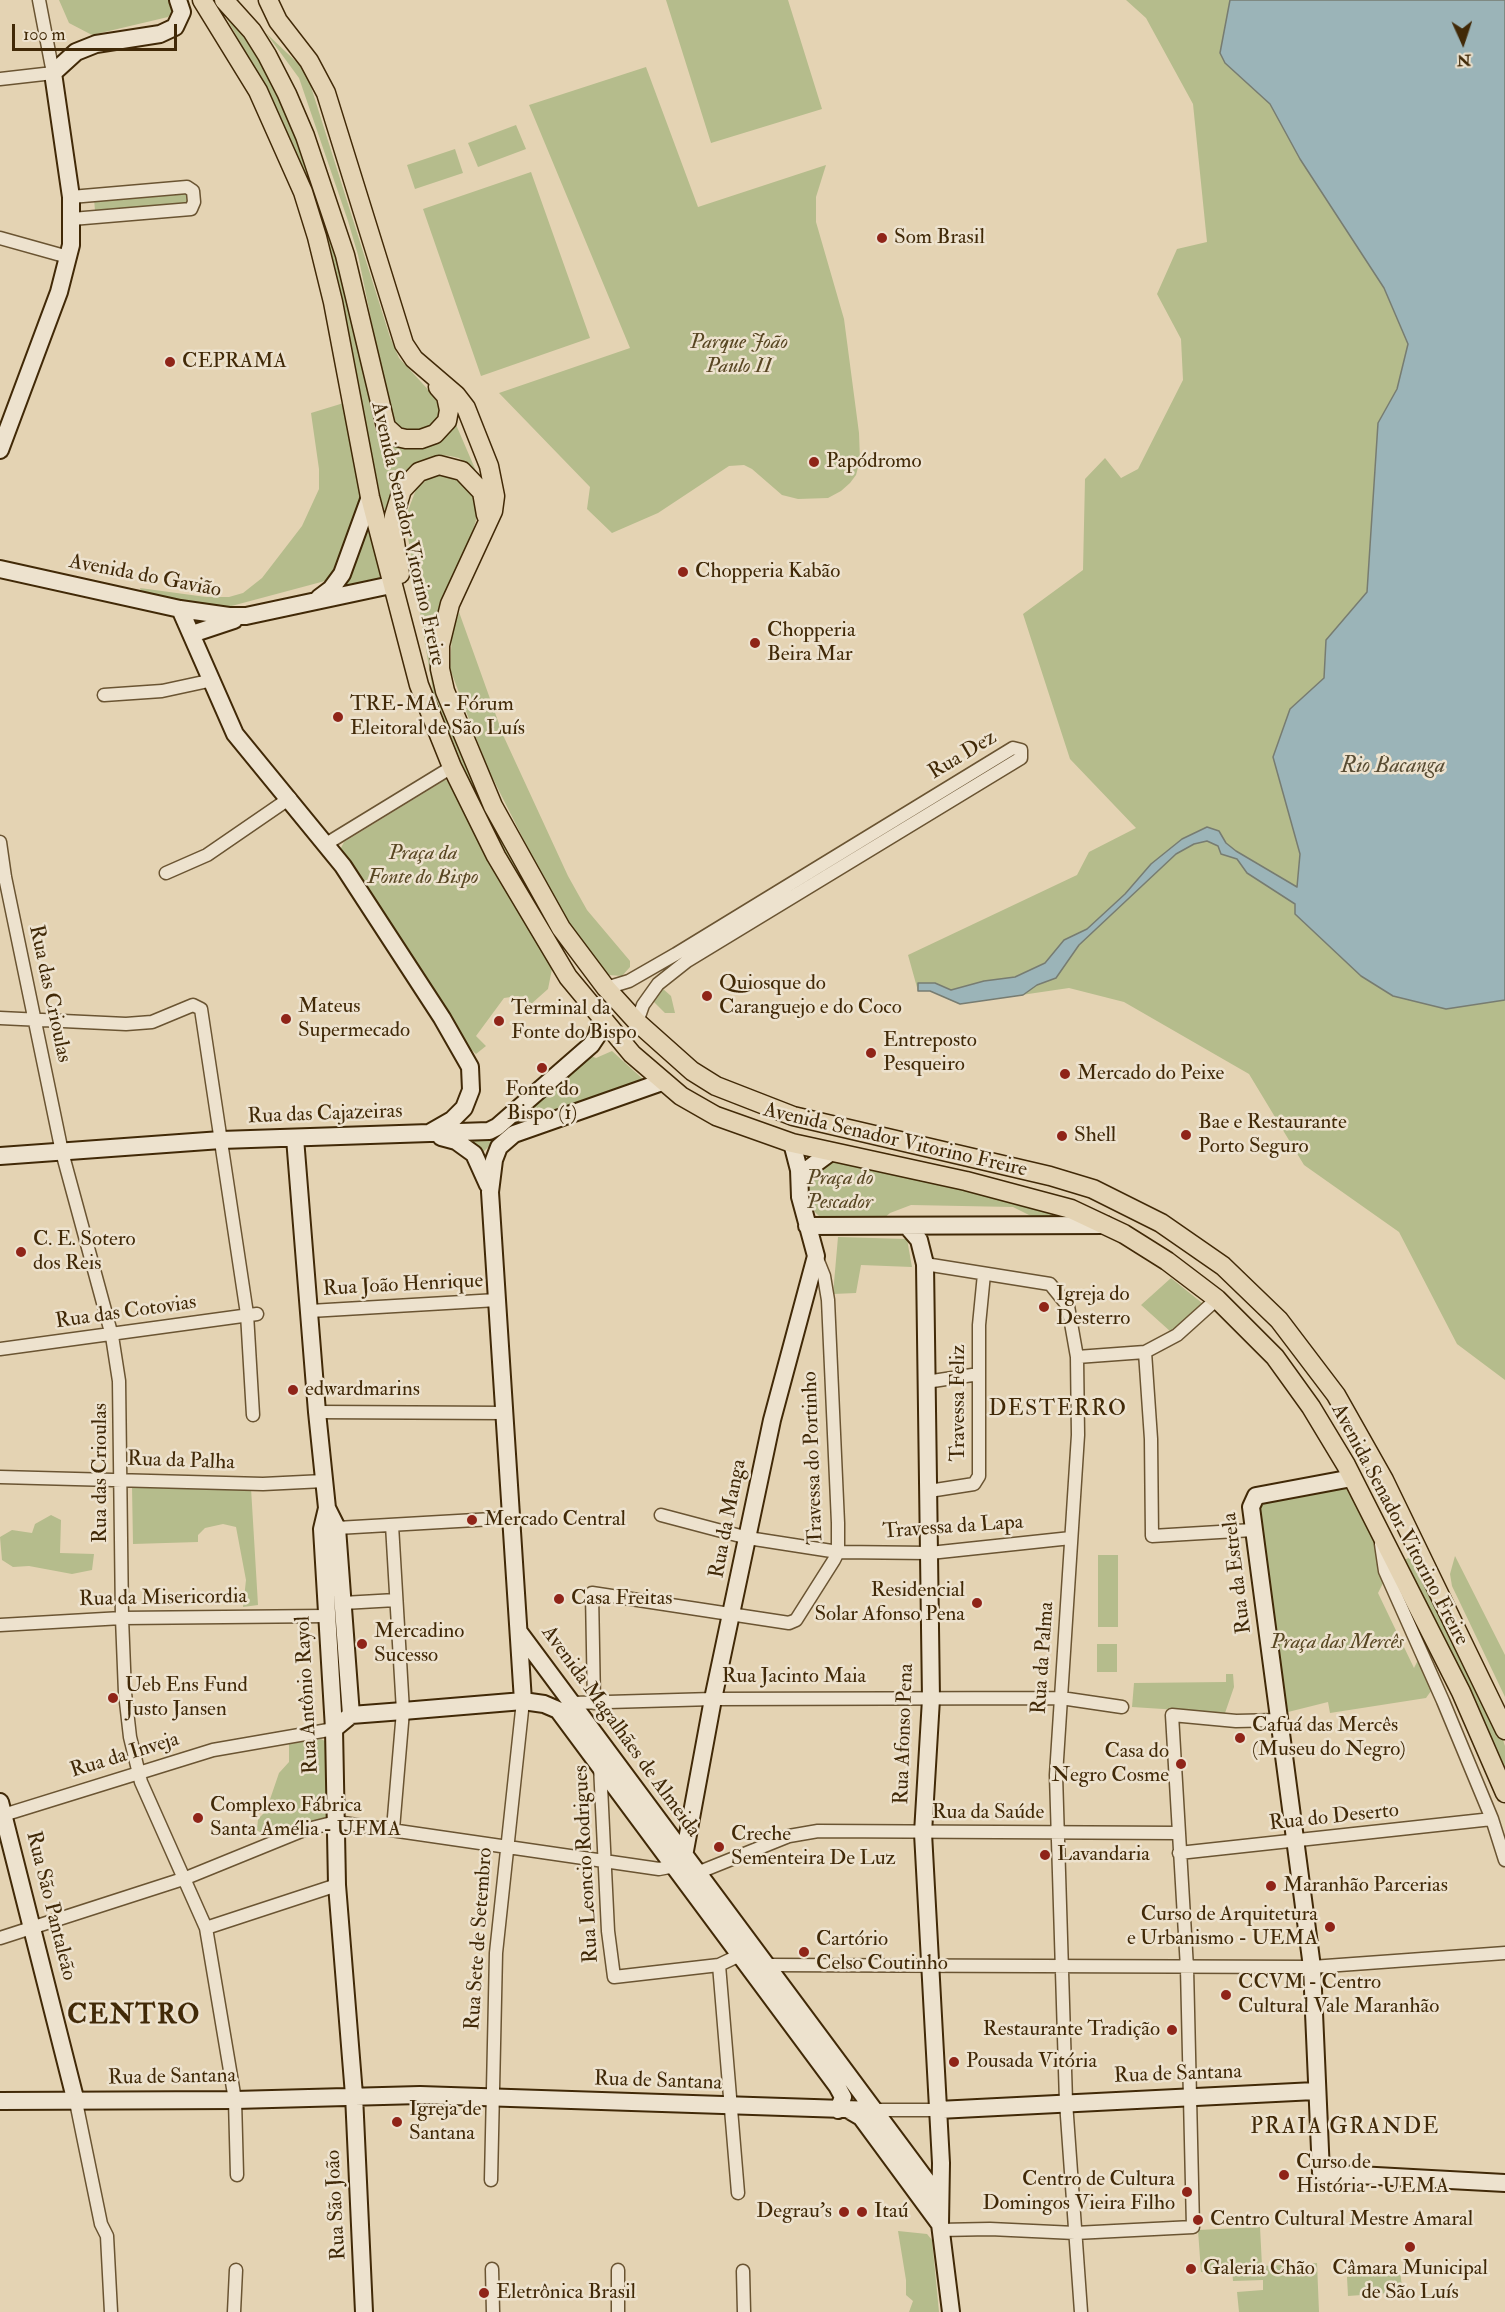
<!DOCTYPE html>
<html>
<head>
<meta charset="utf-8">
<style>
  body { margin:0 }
  #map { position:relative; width:1505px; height:2312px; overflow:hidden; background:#e4d3b3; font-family:"IM FELL Double Pica",serif }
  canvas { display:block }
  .north { position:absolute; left:1433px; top:12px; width:60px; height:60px; -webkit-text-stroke:4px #ede2ce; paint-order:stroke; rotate:177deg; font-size:16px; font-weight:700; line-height:24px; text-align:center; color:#412907 }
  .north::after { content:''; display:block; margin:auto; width:21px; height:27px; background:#412907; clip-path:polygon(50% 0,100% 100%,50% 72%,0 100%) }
  .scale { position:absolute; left:12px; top:24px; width:165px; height:27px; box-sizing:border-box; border:3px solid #412907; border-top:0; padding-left:8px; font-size:18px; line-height:21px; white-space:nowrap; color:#412907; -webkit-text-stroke:4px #ede2ce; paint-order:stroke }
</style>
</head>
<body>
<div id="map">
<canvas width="1505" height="2312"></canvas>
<div class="north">N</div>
<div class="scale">100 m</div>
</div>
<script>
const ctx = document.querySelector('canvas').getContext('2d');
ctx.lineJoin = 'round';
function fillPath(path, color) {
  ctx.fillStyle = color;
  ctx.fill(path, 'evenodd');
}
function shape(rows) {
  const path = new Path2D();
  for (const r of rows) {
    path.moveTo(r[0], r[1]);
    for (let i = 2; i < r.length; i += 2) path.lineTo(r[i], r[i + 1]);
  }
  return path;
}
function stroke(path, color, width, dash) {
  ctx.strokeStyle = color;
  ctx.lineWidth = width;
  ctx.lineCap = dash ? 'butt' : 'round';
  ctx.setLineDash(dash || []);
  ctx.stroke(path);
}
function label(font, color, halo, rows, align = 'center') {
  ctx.font = font + ' "IM FELL Double Pica",serif';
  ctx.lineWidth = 5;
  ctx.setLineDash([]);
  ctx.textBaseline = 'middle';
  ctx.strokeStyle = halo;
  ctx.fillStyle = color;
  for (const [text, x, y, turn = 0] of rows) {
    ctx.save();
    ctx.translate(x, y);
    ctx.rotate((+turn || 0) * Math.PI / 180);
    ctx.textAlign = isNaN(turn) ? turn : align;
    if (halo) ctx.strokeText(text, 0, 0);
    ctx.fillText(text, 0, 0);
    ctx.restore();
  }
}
fillPath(shape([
  [59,0,168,0,172,12,168,17,92,35,69,23],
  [666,0,788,0,822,109,711,143],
  [1126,0,1230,0,1220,53,1225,63,1270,104,1300,159,1384,288,1408,344,1397,389,1378,423,1367,592,1326,640,1324,678,1290,709,1273,757,1300,854,1295,914,1446,1009,1505,1000,1505,1380,1457,1344,1399,1232,1304,1165,1249,1074,1124,1002,1069,988,960,1004,930,991,918,991,908,955,1077,875,1089,852,1136,828,1070,759,1023,614,1083,570,1085,479,1105,458,1121,478,1138,469,1183,380,1181,339,1157,294,1177,249,1207,242,1193,104,1146,18],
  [221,8,260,57,276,86,302,149,342,267,375,428,381,436,393,443,437,443,452,430,454,420,476,471,459,458,450,456,439,455,420,461,412,466,389,524,381,499,340,295,315,204,266,89],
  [266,33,306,71,390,337,399,358,434,396,441,410,432,429,406,433,392,422,358,255,348,221,299,78],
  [646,67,698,207,826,165,816,197,816,222,844,319,859,433,860,460,856,475,850,483,841,491,828,498,798,499,782,495,752,469,744,465,729,466,658,513,612,533,587,509,590,487,499,393,630,348,529,105],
  [516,125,526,149,478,167,468,143],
  [455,149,463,173,415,189,407,165],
  [531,172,590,338,481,376,423,209],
  [186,192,188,204,95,211,94,199],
  [347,402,364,499,350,538,331,577,325,581,224,608,142,595,140,588,206,597,229,597,243,593,262,578,302,526,319,489,319,469,311,413],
  [437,473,453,473,474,497,477,517,433,660,553,926,550,929,494,834,468,778,433,692,406,525,407,513,417,487],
  [371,532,381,579,350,589,346,587,343,585,364,533],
  [459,612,503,735,568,876,587,910,630,961,630,967,622,976,608,975,575,934,547,886,488,769,450,669,452,634],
  [445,780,451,781,552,969,548,989,530,1005,518,996,504,998,476,1036,486,1046,476,1054,464,1043,343,855,341,848,344,842],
  [662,988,671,996,675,1013,665,1013,653,1001],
  [612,1051,645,1081,498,1138,482,1153,465,1136,504,1130,517,1123,587,1058,591,1056,596,1058],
  [832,1161,1012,1200,1076,1219,1037,1219,1013,1207,911,1205,890,1213,882,1220,840,1220,820,1217,811,1208,808,1198,810,1176],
  [838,1237,907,1239,912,1267,861,1265,856,1293,833,1294],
  [1171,1278,1202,1303,1171,1332,1141,1305],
  [132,1486,251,1488,258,1605,243,1607,246,1580,236,1527,223,1524,205,1528,198,1535,198,1542,133,1544],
  [1342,1488,1349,1489,1374,1530,1378,1572,1383,1583,1378,1593,1414,1668,1418,1660,1431,1691,1426,1698,1330,1713,1328,1702,1288,1712,1256,1515,1259,1504],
  [51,1515,61,1520,60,1553,94,1554,92,1570,72,1574,29,1566,13,1567,2,1560,0,1537,12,1530,32,1533,35,1524],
  [1098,1555,1118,1555,1118,1627,1098,1627],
  [1413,1556,1502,1737,1505,1746,1505,1773,1404,1560],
  [1455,1556,1505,1655,1505,1697,1452,1586,1450,1574],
  [1097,1644,1117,1644,1117,1672,1097,1672],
  [1226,1674,1233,1674,1234,1687,1225,1713,1132,1707,1134,1683,1226,1682],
  [321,1739,327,1742,328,1822,296,1833,264,1835,257,1830,258,1819,266,1811,279,1773,289,1762,289,1744],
  [1260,2227,1262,2266,1317,2263,1319,2312,1239,2312,1237,2292,1263,2290,1263,2280,1233,2281,1232,2269,1201,2272,1198,2230],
  [898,2231,927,2234,932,2240,939,2312,909,2312,913,2301,906,2295,906,2280],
  [1400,2272,1403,2292,1348,2296,1347,2277]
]), '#b5bc8c');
const water = shape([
  [1230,0,1505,0,1505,1000,1446,1009,1393,996,1361,976,1295,914,1295,904,1247,873,1237,859,1221,854,1218,846,1207,841,1194,844,1176,854,1079,945,1056,978,1037,985,1023,995,960,1004,930,991,918,991,918,983,935,983,951,990,984,981,1015,977,1045,963,1064,940,1087,929,1125,894,1151,864,1182,839,1207,827,1219,831,1226,843,1236,851,1297,887,1300,854,1273,757,1290,709,1324,678,1326,640,1367,592,1378,423,1397,389,1408,344,1384,288,1300,159,1270,104,1225,63,1220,53,1230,0]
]);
fillPath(water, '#9bb4b8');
stroke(water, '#777c71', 1.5);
const street = shape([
  [0,79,53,73,39,0],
  [71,197,187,187,193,191,194,202,191,209,72,219],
  [0,238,68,257],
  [104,695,162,691,213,680],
  [0,842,5,877,62,1152,112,1336,119,1381,122,1618,125,1693,130,1737,141,1782,206,1928,235,2100,237,2175],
  [326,844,452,767],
  [166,873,207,855,290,798],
  [606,988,629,981,676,954,1013,748,1021,750,1021,758,687,961,658,984,643,1005,637,1022],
  [0,1018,126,1024,152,1022,193,1005,201,1009,247,1314,253,1415],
  [925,1264,1050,1284,1068,1306,1077,1357,1078,1435,1056,1775,1066,2102,1081,2312],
  [310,1311,497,1300],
  [0,1349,257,1314],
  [1145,1352,1151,1439,1152,1536,1253,1530],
  [1077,1357,1145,1352,1177,1335,1217,1299],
  [926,1382,979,1374],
  [317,1412,505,1413],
  [0,1477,263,1484,324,1481],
  [929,1491,974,1484,979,1476,979,1325,984,1274],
  [661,1515,748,1538,838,1552,930,1553,1071,1538],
  [392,1525,403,1711,393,1829],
  [337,1528,510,1518],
  [1381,1544,1385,1571,1443,1701,1492,1819,1505,1860],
  [343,1603,396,1600],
  [0,1625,122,1618,327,1616],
  [573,1703,713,1699,1061,1698,1122,1707],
  [594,1703,592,1593,789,1623,796,1620,834,1560,838,1552,838,1523,828,1300,824,1276,816,1256],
  [600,1766,608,1931,614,1977,719,1965,740,1955],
  [0,1816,213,1750,334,1729],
  [1179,1853,1492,1819],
  [697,1873,789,1836,818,1831,1178,1833],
  [206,1928,337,1885],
  [0,1938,186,1878,304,1830,336,1822,659,1869,675,1866],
  [719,1965,738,2193],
  [766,1965,1312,1967,1505,1953],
  [76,2102,101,2224,107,2236,111,2312],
  [874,2110,938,2110],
  [491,2180,496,1953,523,1701],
  [940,2230,990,2229,1075,2233,1193,2227,1187,1968,1172,1715,1236,1721,1280,1720],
  [492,2269,493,2312],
  [618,2270,618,2312],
  [743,2271,744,2312],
  [234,2312,236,2270]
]);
const secondary = shape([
  [0,450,59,292,71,245,71,197,53,73,76,52,96,44,160,34,175,27,182,12,178,0],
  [0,569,180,609,229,616,246,616,391,585],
  [319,598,331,589,342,574,370,497],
  [180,609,235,734,343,866,442,1018,470,1067,471,1090,464,1108,452,1120,431,1132],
  [192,634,234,620],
  [441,1137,456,1141,474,1154,488,1185],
  [295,1138,317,1412,327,1508,337,1528,351,1715],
  [0,1156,221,1140,489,1131,497,1127,591,1045,597,1036,601,1020],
  [800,1181,808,1169,831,1152],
  [807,1226,1106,1225],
  [907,1226,919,1240,925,1264,931,1699,923,1833,941,2163,940,2224,951,2312],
  [1352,1478,1256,1496,1251,1507,1312,1967,1321,2173,1505,2183],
  [327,1508,322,1529,334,1729,337,1885,354,2095,364,2312],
  [519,1632,929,2184,938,2202],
  [523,1701,490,1192,494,1160,499,1147,514,1134,662,1082],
  [334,1729,351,1715,403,1711,523,1701,544,1704,558,1710,837,2086,843,2097,838,2110],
  [0,1802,76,2102],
  [675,1866,684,1856,713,1699,772,1420,816,1256,800,1197,799,1170,792,1143],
  [0,2101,235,2100,420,2095,874,2110],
  [849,2110,861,2117,939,2223],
  [938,2110,1315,2091]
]);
const primary = shape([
  [202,0,258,91,303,192,317,237,333,302,370,497,419,685,452,767,496,856,568,977,632,1054,681,1096,716,1116,792,1143,966,1181,1071,1209,1124,1234,1167,1261,1217,1299,1275,1357,1311,1407,1346,1465,1461,1692,1505,1793],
  [224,0,252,31,267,55,287,94,305,136,345,255,386,427,397,437,406,439,421,439,435,434,447,421,449,410,446,396,438,387],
  [268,0,278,21,309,61,326,93,404,344,414,359,456,395,466,408,489,466,495,496,493,511,450,604,440,645,440,669,445,691,493,806,561,928,606,988,637,1022,692,1071,716,1086,793,1116,1050,1176,1093,1189,1161,1223,1223,1266,1279,1320,1336,1395,1384,1480,1505,1730],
  [400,574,394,536,394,516,402,490,419,472,439,465,462,471,482,492,486,515]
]);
stroke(street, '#6a5432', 15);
stroke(secondary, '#412907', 20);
stroke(primary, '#412907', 21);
stroke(street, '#ede2ce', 12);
stroke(secondary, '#ede2ce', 16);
stroke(primary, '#e4d3b3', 18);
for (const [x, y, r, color] of [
  [882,238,6,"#8f2418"],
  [170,362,6,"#8f2418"],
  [814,462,6,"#8f2418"],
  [683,572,6,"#8f2418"],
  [755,643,6,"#8f2418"],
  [338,717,6,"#8f2418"],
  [707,996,6,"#8f2418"],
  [286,1019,6,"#8f2418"],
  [499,1021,6,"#8f2418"],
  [871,1053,6,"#8f2418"],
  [542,1068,6,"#8f2418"],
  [1065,1074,6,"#8f2418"],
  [1186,1135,6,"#8f2418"],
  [1062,1136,6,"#8f2418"],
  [21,1252,6,"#8f2418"],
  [1044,1307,6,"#8f2418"],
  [293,1390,6,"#8f2418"],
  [472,1520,6,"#8f2418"],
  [559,1599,6,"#8f2418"],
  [977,1603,6,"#8f2418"],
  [362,1644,6,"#8f2418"],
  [113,1698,6,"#8f2418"],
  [1240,1738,6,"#8f2418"],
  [1181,1764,6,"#8f2418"],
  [198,1818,6,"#8f2418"],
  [719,1847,6,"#8f2418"],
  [1045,1855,6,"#8f2418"],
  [1271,1886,6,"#8f2418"],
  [1330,1927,6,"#8f2418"],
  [804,1952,6,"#8f2418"],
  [1226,1995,6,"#8f2418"],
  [1172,2030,6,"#8f2418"],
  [954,2062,6,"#8f2418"],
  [397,2122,6,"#8f2418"],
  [1284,2175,6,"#8f2418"],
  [1187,2192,6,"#8f2418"],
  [844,2212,6,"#8f2418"],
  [862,2212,6,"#8f2418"],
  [1198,2220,6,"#8f2418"],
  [1410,2247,6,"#8f2418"],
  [1191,2269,6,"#8f2418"],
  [484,2293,6,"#8f2418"]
]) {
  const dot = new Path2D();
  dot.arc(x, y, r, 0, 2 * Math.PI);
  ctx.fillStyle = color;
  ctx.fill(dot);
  stroke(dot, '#ede2ce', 2);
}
label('21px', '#412907', '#ede2ce', [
  ["Som Brasil",894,238],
  ["CEPRAMA",182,362],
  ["Papódromo",826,462],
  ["Chopperia Kabão",695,572],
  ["Chopperia",767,631],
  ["Beira Mar",767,655],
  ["TRE-MA - Fórum",350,705],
  ["Eleitoral de São Luís",350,729],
  ["Quiosque do",719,984],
  ["Caranguejo e do Coco",719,1008],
  ["Mateus",298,1007],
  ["Supermecado",298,1031],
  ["Terminal da",511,1009],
  ["Fonte do Bispo",511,1033],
  ["Entreposto",883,1041],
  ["Pesqueiro",883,1065],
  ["Mercado do Peixe",1077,1074],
  ["Fonte do",542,1090,"center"],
  ["Bispo (1)",542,1114,"center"],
  ["Bae e Restaurante",1198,1123],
  ["Porto Seguro",1198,1147],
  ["Shell",1074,1136],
  ["C. E. Sotero",33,1240],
  ["dos Reis",33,1264],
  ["Igreja do",1056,1295],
  ["Desterro",1056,1319],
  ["edwardmarins",305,1390],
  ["Mercado Central",484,1520],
  ["Residencial",965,1591,"right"],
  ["Solar Afonso Pena",965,1615,"right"],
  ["Casa Freitas",571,1599],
  ["Mercadino",374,1632],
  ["Sucesso",374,1656],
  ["Ueb Ens Fund",125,1686],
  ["Justo Jansen",125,1710],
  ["Cafuá das Mercês",1252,1726],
  ["(Museu do Negro)",1252,1750],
  ["Casa do",1169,1752,"right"],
  ["Negro Cosme",1169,1776,"right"],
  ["Complexo Fábrica",210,1806],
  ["Santa Amélia - UFMA",210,1830],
  ["Creche",731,1835],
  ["Sementeira De Luz",731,1859],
  ["Lavandaria",1057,1855],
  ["Maranhão Parcerias",1283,1886],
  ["Curso de Arquitetura",1318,1915,"right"],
  ["e Urbanismo - UEMA",1318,1939,"right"],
  ["Cartório",816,1940],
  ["Celso Coutinho",816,1964],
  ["CCVM - Centro",1238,1983],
  ["Cultural Vale Maranhão",1238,2007],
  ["Restaurante Tradição",1160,2030,"right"],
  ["Pousada Vitória",966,2062],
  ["Igreja de",409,2110],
  ["Santana",409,2134],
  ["Curso de",1296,2163],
  ["História - UEMA",1296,2187],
  ["Centro de Cultura",1175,2180,"right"],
  ["Domingos Vieira Filho",1175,2204,"right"],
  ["Degrau's",832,2212,"right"],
  ["Itaú",874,2212],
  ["Centro Cultural Mestre Amaral",1210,2220],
  ["Galeria Chão",1203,2269],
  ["Câmara Municipal",1410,2269,"center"],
  ["de São Luís",1410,2293,"center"],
  ["Eletrônica Brasil",496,2293]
], 'left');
label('italic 21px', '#584622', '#ede2ce', [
  ["Parque João",739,343],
  ["Paulo II",739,367],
  ["Praça da",423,854],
  ["Fonte do Bispo",423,878],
  ["Praça do",840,1179],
  ["Pescador",840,1203],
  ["Praça das Mercês",1337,1643]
]);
label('21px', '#412907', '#ede2ce', [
  ["Avenida Senador Vitorino Freire",407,534,77],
  ["Avenida do Gavião",145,577,11],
  ["Rua Dez",963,756,-31],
  ["Rua das Crioulas",49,994,78],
  ["Rua das Cajazeiras",325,1115,-2],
  ["Avenida Senador Vitorino Freire",895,1141,13],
  ["Rua João Henrique",403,1286,-3],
  ["Rua das Cotovias",126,1313,-8],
  ["Travessa Feliz",959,1403,-90],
  ["Travessa do Portinho",814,1458,-92],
  ["Rua da Palha",181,1462,2],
  ["Rua das Crioulas",101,1473,-90],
  ["Rua da Manga",729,1519,-79],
  ["Avenida Senador Vitorino Freire",1399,1525,62],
  ["Travessa da Lapa",953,1528,-4],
  ["Rua da Estrela",1238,1573,-97],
  ["Rua da Misericordia",163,1599,-1],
  ["Rua da Palma",1044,1658,-86],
  ["Rua Jacinto Maia",794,1677],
  ["Rua Antônio Rayol",308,1695,-93],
  ["Avenida Magalhães de Almeida",620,1732,54],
  ["Rua Afonso Pena",905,1734,-88],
  ["Rua da Inveja",125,1756,-17],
  ["Rua da Saúde",988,1813],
  ["Rua do Deserto",1334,1818,-6],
  ["Rua Leoncio Rodrigues",587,1864,-93],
  ["Rua São Pantaleão",50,1906,76],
  ["Rua Sete de Setembro",480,1939,-86],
  ["Rua de Santana",1178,2075,-2],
  ["Rua de Santana",172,2078,-1],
  ["Rua de Santana",658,2082,2],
  ["Rua São João",337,2205,-93]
]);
label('italic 22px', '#584c33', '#ede2ce', [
  ["Rio Bacanga",1393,767]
]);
ctx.letterSpacing = '1.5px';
label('22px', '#412907', '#ede2ce', [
  ["DESTERRO",1058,1410],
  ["PRAIA GRANDE",1345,2128]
]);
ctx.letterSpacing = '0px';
ctx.letterSpacing = '1.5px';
label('bold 27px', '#412907', '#ede2ce', [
  ["CENTRO",134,2017]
]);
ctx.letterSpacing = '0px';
</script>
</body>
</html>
